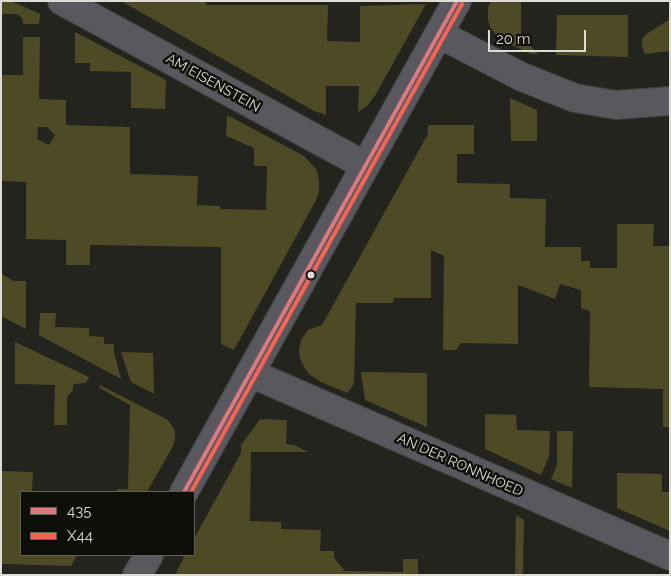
<!DOCTYPE html>
<html>
<head>
<meta charset="utf-8">
<style>
  body { margin:0 }
  #map { position:relative; width:671px; height:576px; overflow:hidden; background:#24241f; font-family:Raleway,sans-serif }
  canvas { display:block }
  .frame { position:absolute; inset:0; border:2px solid #ddddd6; pointer-events:none }
  .legend { position:absolute; left:20px; top:491px; width:175px; height:65px; box-sizing:border-box; background:#0f0f0a; border:1px solid #61615c; margin:0; padding:6px 9px; list-style:none; font-size:15px; color:#ddddd6 }
  .legend li { display:flex; align-items:center; gap:10px; height:25px }
  .legend b { width:25px; border:1px solid #61615c }
  .scale { position:absolute; left:488px; top:30px; width:98px; height:22px; box-sizing:border-box; border:2px solid #ddddd6; border-top:0; padding-left:6px; font-size:15px; line-height:18px; white-space:nowrap; color:#ddddd6; -webkit-text-stroke:4px #0f0f0a; paint-order:stroke }
</style>
</head>
<body>
<div id="map">
<canvas width="671" height="576"></canvas>
<div class="frame"></div>
<ul class="legend">
<li><b style="height:6px;background:#db797f"></b>435</li>
<li><b style="height:6px;background:#f66353"></b>X44</li>
</ul>
<div class="scale">20 m</div>
</div>
<script>
const ctx = document.querySelector('canvas').getContext('2d');
ctx.lineJoin = 'round';
function fillPath(path, color) {
  ctx.fillStyle = color;
  ctx.fill(path, 'evenodd');
}
function shape(rows) {
  const path = new Path2D();
  for (const r of rows) {
    path.moveTo(r[0], r[1]);
    for (let i = 2; i < r.length; i += 2) path.lineTo(r[i], r[i + 1]);
  }
  return path;
}
function stroke(path, color, width, dash) {
  ctx.strokeStyle = color;
  ctx.lineWidth = width;
  ctx.lineCap = dash ? 'butt' : 'round';
  ctx.setLineDash(dash || []);
  ctx.stroke(path);
}
function label(font, color, halo, rows, align = 'center') {
  ctx.font = font + ' Raleway,sans-serif';
  ctx.lineWidth = 5;
  ctx.setLineDash([]);
  ctx.textBaseline = 'middle';
  ctx.strokeStyle = halo;
  ctx.fillStyle = color;
  for (const [text, x, y, turn = 0] of rows) {
    ctx.save();
    ctx.translate(x, y);
    ctx.rotate((+turn || 0) * Math.PI / 180);
    ctx.textAlign = isNaN(turn) ? turn : align;
    if (halo) ctx.strokeText(text, 0, 0);
    ctx.fillText(text, 0, 0);
    ctx.restore();
  }
}
fillPath(shape([
  [1,1,11,1,40,14,39,24,23,24,23,20,20,16,16,14,1,14],
  [121,1,206,1,206,5,328,5,327,41,360,42,360,6,426,4,376,94,368,105,358,112,359,86,326,86,326,115,314,111],
  [491,1,521,1,521,35,538,54,532,54,505,42,497,36,490,27,488,20,488,8],
  [557,15,628,15,628,57,556,55],
  [670,19,670,51,645,54,642,47,642,40,645,35],
  [75,32,166,80,165,109,131,108,131,72,90,71,90,63,75,63],
  [23,37,40,37,39,99,66,100,66,125,130,127,130,174,198,176,197,205,220,206,220,209,266,210,267,166,254,166,254,148,226,136,227,115,304,156,316,169,319,180,319,192,315,202,234,350,221,344,221,247,90,245,90,265,66,265,66,240,26,239,26,182,1,181,1,75,23,75],
  [38,127,47,127,55,135,49,145,37,139],
  [510,98,537,110,537,141,511,141],
  [428,125,474,125,474,154,457,154,457,183,510,184,510,198,546,199,545,247,581,247,581,261,590,261,590,268,617,268,617,224,654,224,653,246,670,246,670,427,663,427,663,389,589,387,590,311,581,308,581,290,560,284,555,299,518,285,518,344,461,343,456,350,443,350,444,256,431,250,431,298,394,298,393,303,356,303,354,384,347,393,321,382,309,374,303,365,300,358,299,350,301,340,308,330,322,325,428,134],
  [1,273,13,281,26,281,26,329,1,316],
  [40,313,56,313,55,327,89,328,89,336,104,337,104,344,114,344,114,352,121,379,39,335],
  [15,342,89,377,86,383,73,384,73,390,67,397,67,425,54,425,55,385,15,384],
  [121,352,153,353,154,394,131,382],
  [361,372,427,373,427,427,365,400],
  [100,385,168,420,175,431,175,439,173,446,147,492,117,492,117,489,128,489,130,405,101,389,99,387],
  [485,414,516,415,517,430,550,431,549,457,541,475,485,449],
  [260,419,287,420,286,444,294,445,308,452,251,452,250,521,281,522,281,529,321,530,320,551,334,551,334,558,345,571,403,572,403,559,418,559,418,575,175,575,185,555,194,555,194,539,241,453,241,445],
  [557,431,573,431,572,488,551,479,557,465],
  [1,471,33,472,32,492,21,492,21,555,77,555,71,566,1,564],
  [617,473,662,474,662,492,670,492,670,531,617,508],
  [516,515,524,520,523,575,515,575]
]), '#4e4a26');
const minor = shape([
  [62,1,364,165],
  [439,34,522,77,575,98,616,105,670,101],
  [250,373,670,556],
  [184,492,457,1],
  [137,575,149,555]
]);
stroke(minor, '#41413d', 30);
stroke(minor, '#59585e', 28);
stroke(shape([
  [184,492,457,1]
]), '#db797f', 4);
stroke(shape([
  [191,492,462,4]
]), '#f66353', 4);
for (const [x, y, r, color] of [
  [311,275,4.5,"#ddddd6"]
]) {
  const dot = new Path2D();
  dot.arc(x, y, r, 0, 2 * Math.PI);
  ctx.fillStyle = color;
  ctx.fill(dot);
  stroke(dot, '#0f0f0a', 2);
}
label('14px', '#ddddd6', '#0f0f0a', [
  ["AM EISENSTEIN",213,83,29],
  ["AN DER RONNHOED",460,465,24]
]);
</script>
</body>
</html>
